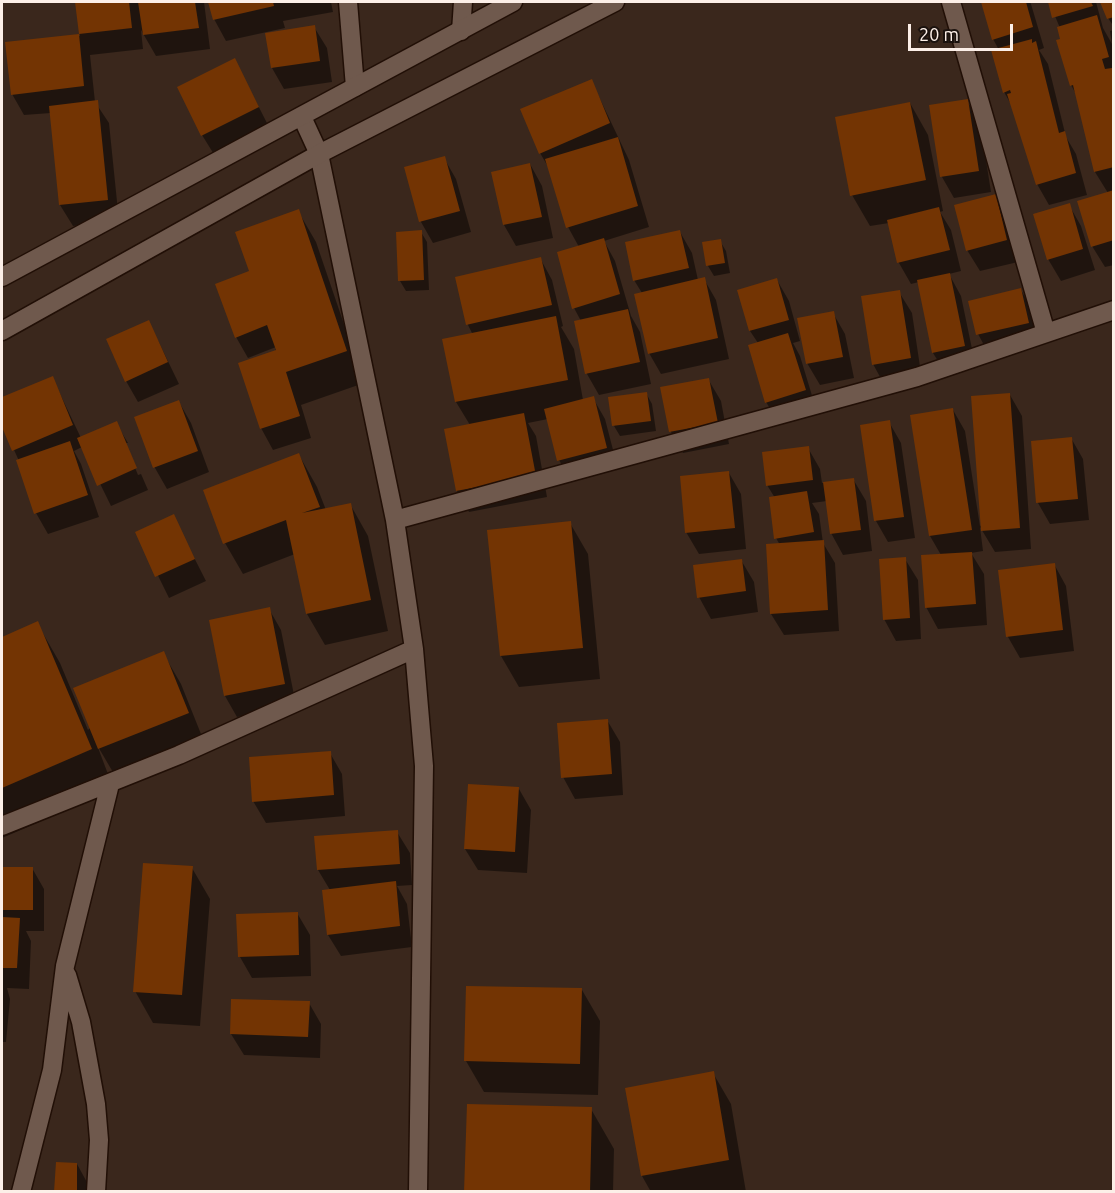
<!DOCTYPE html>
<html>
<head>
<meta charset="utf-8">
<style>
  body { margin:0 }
  #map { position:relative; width:1115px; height:1193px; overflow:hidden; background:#3a271c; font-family:Ubuntu,sans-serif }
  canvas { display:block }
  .frame { position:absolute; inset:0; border:3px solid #fcefe8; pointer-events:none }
  .scale { position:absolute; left:908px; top:24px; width:105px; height:27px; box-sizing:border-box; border:3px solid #fcefe8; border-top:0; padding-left:8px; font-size:18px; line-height:21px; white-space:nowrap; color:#fcefe8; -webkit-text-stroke:4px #1b120e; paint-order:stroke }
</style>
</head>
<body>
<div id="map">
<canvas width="1115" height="1193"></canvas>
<div class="frame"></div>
<div class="scale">20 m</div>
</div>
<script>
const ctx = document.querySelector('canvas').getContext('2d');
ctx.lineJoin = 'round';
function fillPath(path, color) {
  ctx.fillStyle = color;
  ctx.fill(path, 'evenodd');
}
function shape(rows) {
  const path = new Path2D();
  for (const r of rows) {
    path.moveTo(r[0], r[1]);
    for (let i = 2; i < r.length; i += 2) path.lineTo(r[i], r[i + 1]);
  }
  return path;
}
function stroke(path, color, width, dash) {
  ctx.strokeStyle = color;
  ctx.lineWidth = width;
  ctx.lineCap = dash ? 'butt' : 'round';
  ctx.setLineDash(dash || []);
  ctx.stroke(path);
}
fillPath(shape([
  [77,2,204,2,210,49,156,56,141,30,143,49,90,55,95,102,109,123,119,221,73,226,60,205,51,113,24,115,12,94,7,43,80,36],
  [210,2,331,2,333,12,283,21,285,28,226,41,214,19],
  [983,2,1030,2,1031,4,1044,48,1039,50,1048,64,1066,137,1076,154,1087,195,1049,205,1037,184,1012,106,1004,92,999,50,993,39],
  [1049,2,1096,2,1103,28,1112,44,1110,31,1114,30,1114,265,1105,267,1092,246,1108,193,1095,172,1076,94,1071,85,1060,28],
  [1103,2,1114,2,1114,27,1108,18],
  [314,27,327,48,332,82,284,89,272,68],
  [235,60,270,129,215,156,202,135],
  [591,80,629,160,649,227,604,241,615,261,631,316,640,332,651,384,599,395,587,374,576,322,581,321,574,308,579,247,568,227,550,170,540,153],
  [967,101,980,122,991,192,954,198,942,177,931,106],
  [910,103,928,135,943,211,940,212,951,230,961,271,949,274,961,296,976,368,946,374,933,353,919,282,911,284,899,263,889,223,870,226,852,195],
  [444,158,456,179,471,232,433,243,421,222,406,168],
  [530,164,542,186,553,238,516,246,504,225,493,173],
  [995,196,1007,217,1018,262,980,271,967,250],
  [1069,205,1081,226,1095,270,1061,281,1048,259],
  [298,211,316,242,364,383,301,405,311,438,273,450,261,428,276,347,248,358,236,337,251,272],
  [421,232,427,242,429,290,406,291,400,281],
  [680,232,692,253,698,280,704,279,716,300,729,359,661,374,649,353,642,293,634,280],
  [720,241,726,251,730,273,714,276,708,266],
  [540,258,552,280,563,326,561,327,574,349,583,400,593,398,605,419,618,469,571,481,559,460,548,419,528,423,536,436,547,497,469,512,457,491,445,430,470,425,456,402,444,341,473,335,468,325,457,278],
  [777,280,789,301,800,341,793,343,800,356,817,412,779,423,766,402,758,343,750,331,739,291],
  [1021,290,1033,311,1040,344,990,356,978,334],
  [899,292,912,313,922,380,885,386,873,364],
  [833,313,845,334,854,378,820,385,807,363],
  [149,322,179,384,138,402,126,381],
  [52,377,81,438,116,423,128,443,125,443,138,475,141,474,128,444,148,490,111,506,82,447,74,451,81,464,99,517,48,534,36,513,19,461,2,423,2,399],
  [708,379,721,401,729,444,683,453,671,432,662,389],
  [646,393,652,404,656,431,620,436,614,426],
  [1010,395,1022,416,1031,549,995,552,980,527,983,551,971,553,984,574,987,625,938,629,926,607,941,555,930,536,953,410,965,431,980,526,982,525],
  [179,402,191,423,209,472,167,489,155,468,136,418],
  [889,422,901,443,915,538,888,542,876,521,862,426],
  [1071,438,1083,459,1089,520,1050,524,1038,503,1032,442],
  [808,448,820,469,822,483,853,479,866,501,872,551,843,555,831,533,827,501,812,503,819,514,823,543,835,563,839,631,784,635,771,614,780,545,776,538,775,498,767,485],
  [299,455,317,487,326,510,350,504,368,536,388,631,325,645,307,614,295,554,243,574,225,543],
  [729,473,741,494,746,549,699,554,686,532],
  [173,516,206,581,169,598,137,533],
  [570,523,588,554,600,679,519,687,501,656,488,532],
  [905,559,918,580,921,639,896,641,884,619],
  [741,560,754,582,758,612,711,619,699,597],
  [1054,564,1066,586,1074,651,1020,658,1008,637,999,572],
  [269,609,281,630,296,705,237,717,225,696],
  [37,623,60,663,88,730,163,653,181,684,205,744,117,779,97,745,114,790,2,838,2,638],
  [607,720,620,742,623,795,575,799,563,777],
  [330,753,342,774,345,816,266,823,253,801],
  [519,789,531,810,527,873,478,870,465,849],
  [397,832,410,853,412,885,397,886,407,904,412,947,341,956,328,935,330,890,318,870,316,837],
  [2,868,32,868,44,889,44,931,26,931,31,941,29,989,7,988,10,999,6,1042,2,1042],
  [192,868,210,899,200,1026,153,1023,135,991],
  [297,913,310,935,311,976,252,978,240,957,238,916],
  [582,990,600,1021,598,1095,484,1092,466,1061],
  [309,1003,321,1024,320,1058,244,1055,231,1034],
  [713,1073,731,1104,746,1192,651,1192,642,1176,627,1089],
  [591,1109,614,1149,613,1192,466,1192],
  [77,1164,89,1186,89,1192,56,1192]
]), '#0007');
fillPath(shape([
  [75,2,129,2,132,28,79,34,84,86,11,95,5,42,79,34],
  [138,2,195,2,199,28,143,35],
  [208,2,273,2,274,6,213,20],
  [981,2,1026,2,1033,27,992,40],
  [1048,2,1091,2,1093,6,1052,18],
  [1100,2,1114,2,1114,17,1107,19],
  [1097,15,1109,57,1102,59,1105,69,1112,68,1114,74,1114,167,1094,172,1073,85,1070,86,1056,40,1060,39,1057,27],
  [315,25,320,61,271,68,265,33],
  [1032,39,1032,43,1036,41,1059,133,1065,131,1076,173,1036,185,1007,94,1011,93,1010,90,1003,93,991,50],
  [235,58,259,107,201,136,177,87],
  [592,79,610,123,539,154,520,109],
  [968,99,979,171,940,177,929,105],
  [98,100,108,200,59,205,49,106],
  [910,102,926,180,850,196,835,117],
  [618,137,638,206,566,228,545,159],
  [445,156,460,211,419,222,404,167],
  [530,163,542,217,503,225,491,172],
  [1114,190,1114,240,1091,247,1077,201],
  [996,194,1007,240,966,251,954,205],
  [1070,203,1083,249,1047,260,1033,214],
  [939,207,950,250,897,263,887,220],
  [299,209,347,351,286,372,300,416,260,429,238,363,276,350,267,325,235,338,215,284,249,271,235,232],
  [422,230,424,280,398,281,396,232],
  [680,230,689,268,633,281,625,242],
  [604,238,620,294,572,309,557,252],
  [721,239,725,263,706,266,702,242],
  [541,257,552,305,466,325,455,277],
  [950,273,965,346,932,353,917,280],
  [705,277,718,338,648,354,634,294],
  [777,278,789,320,749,331,737,290],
  [1021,288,1029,323,976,335,968,301],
  [900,290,911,358,872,365,861,296],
  [628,309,640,362,585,374,574,321],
  [834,311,843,357,806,364,797,318],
  [556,316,568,380,455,402,442,339],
  [149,320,168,362,125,382,106,339],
  [788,333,806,390,765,403,748,345],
  [53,376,73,425,12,451,2,427,2,397],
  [709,378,718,423,669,432,660,387],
  [647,392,651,421,612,426,608,397],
  [1010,393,1020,528,981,531,971,396],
  [594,396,607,448,557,461,544,409],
  [179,400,198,451,153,468,134,417],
  [953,408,972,530,929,536,910,415],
  [524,413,536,476,456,491,444,429],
  [890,420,904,517,874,521,860,425],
  [117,421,137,468,97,486,77,438],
  [1072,437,1078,499,1036,503,1031,441],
  [70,441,88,495,34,514,16,460],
  [809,446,813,480,766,486,762,452],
  [299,453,320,507,302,513,351,503,371,600,306,614,286,520,223,544,203,490],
  [729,471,735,528,685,533,680,476],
  [854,478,861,530,830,534,823,482],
  [807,491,814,532,774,539,769,497],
  [174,514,195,559,155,577,135,532],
  [571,521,583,648,500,656,487,530],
  [824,540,828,610,770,614,766,544],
  [972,552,976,604,925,608,921,555],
  [906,557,910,618,883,620,879,559],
  [742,559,746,591,697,598,693,565],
  [1055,563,1063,630,1006,637,998,570],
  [270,607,285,684,224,696,209,620],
  [38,621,92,749,2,788,2,637],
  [164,651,189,713,98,749,73,688],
  [608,719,612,774,561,778,557,723],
  [331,751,334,795,252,802,249,757],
  [468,784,519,787,515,852,464,849],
  [398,830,400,864,317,870,314,836],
  [143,863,193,866,182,995,133,992],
  [2,867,33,867,33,910,2,910],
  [396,881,400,926,327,935,322,890],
  [298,912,299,955,238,957,236,914],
  [2,917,20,918,17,968,2,968],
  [466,986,582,988,580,1064,464,1061],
  [231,999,310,1001,308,1037,230,1034],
  [714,1071,729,1160,641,1176,625,1088],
  [467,1104,592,1107,590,1192,464,1192],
  [56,1162,77,1163,77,1192,54,1192]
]), '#733403');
const street = shape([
  [348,2,355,87],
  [951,2,1046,333],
  [461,31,463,2],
  [302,117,319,154,395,520,414,649,424,766,418,1192],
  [395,520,917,377,1114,310],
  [2,826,179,755,414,649],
  [67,975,81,1022,96,1104,99,1140,96,1192],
  [21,1192,52,1070,65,966,110,784]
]);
const secondary = shape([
  [2,277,513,2],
  [2,331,319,154,615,2]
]);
stroke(street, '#210f06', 21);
stroke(secondary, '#210f06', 21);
stroke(street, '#6f594d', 18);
stroke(secondary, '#6f594d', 18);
</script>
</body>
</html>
